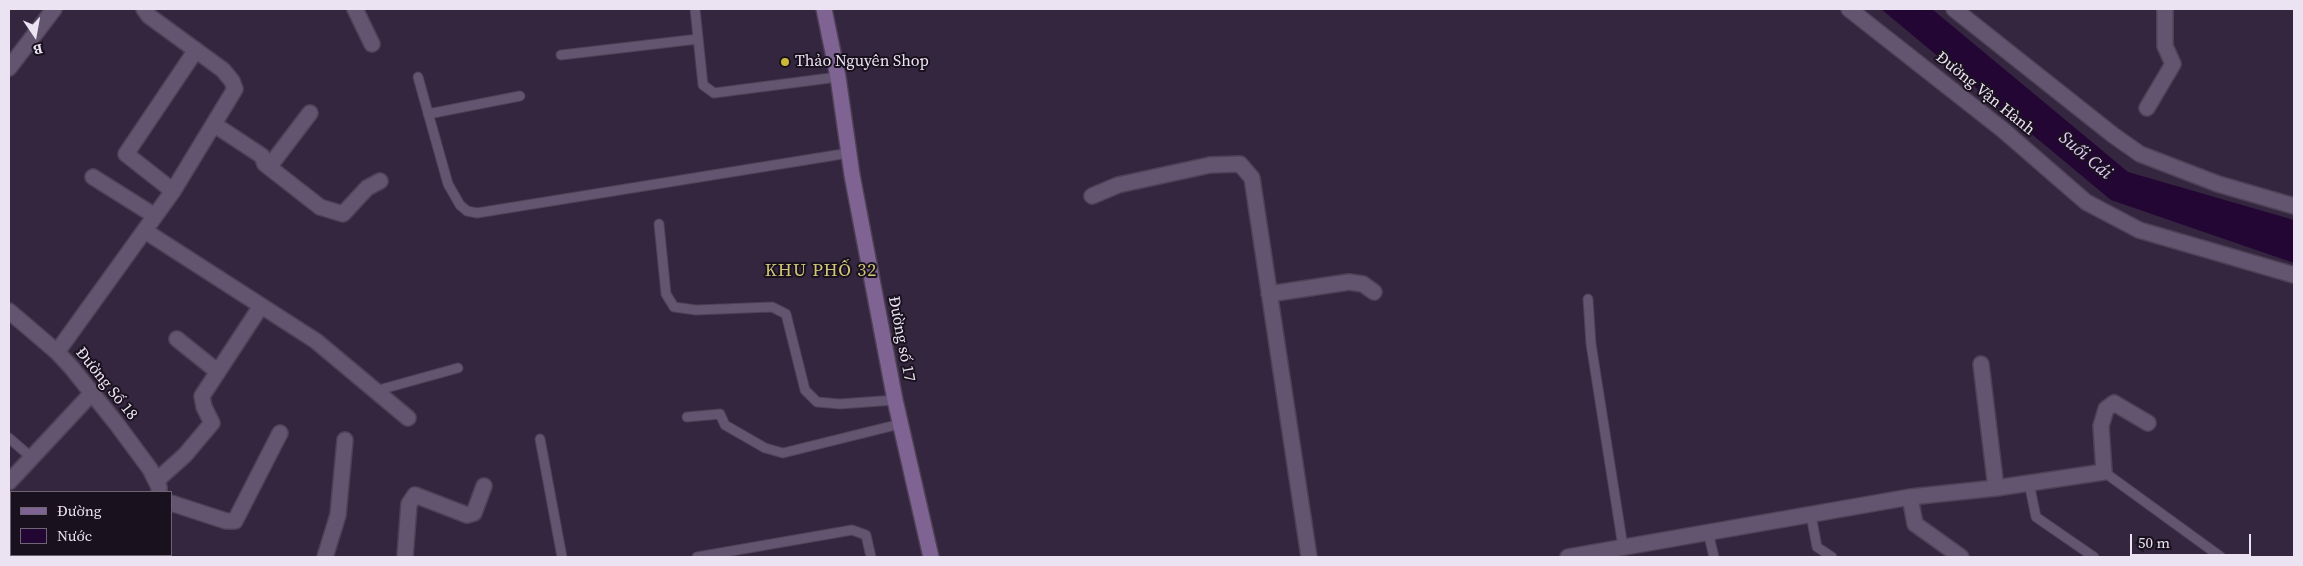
<!DOCTYPE html>
<html>
<head>
<meta charset="utf-8">
<style>
  body { margin:0 }
  #map { position:relative; width:2303px; height:566px; overflow:hidden; background:#34263f; font-family:"Source Serif 4",serif }
  canvas { display:block }
  .frame { position:absolute; inset:0; border:10px solid #ebe2f2; pointer-events:none }
  .legend { position:absolute; left:10px; top:491px; width:162px; height:65px; box-sizing:border-box; background:#19121e; border:1px solid #6d6573; margin:0; padding:6px 9px; list-style:none; font-size:15px; color:#ebe2f2 }
  .legend li { display:flex; align-items:center; gap:10px; height:25px }
  .legend b { width:25px; border:1px solid #6d6573 }
  .north { position:absolute; left:10px; top:10px; width:50px; height:50px; -webkit-text-stroke:4px #19121e; paint-order:stroke; rotate:168deg; font-size:14px; font-weight:700; line-height:20px; text-align:center; color:#ebe2f2 }
  .north::after { content:''; display:block; margin:auto; width:18px; height:22px; background:#ebe2f2; clip-path:polygon(50% 0,100% 100%,50% 72%,0 100%) }
  .scale { position:absolute; left:2130px; top:534px; width:121px; height:22px; box-sizing:border-box; border:2px solid #ebe2f2; border-top:0; padding-left:6px; font-size:15px; line-height:18px; white-space:nowrap; color:#ebe2f2; -webkit-text-stroke:4px #19121e; paint-order:stroke }
</style>
</head>
<body>
<div id="map">
<canvas width="2303" height="566"></canvas>
<div class="frame"></div>
<ul class="legend">
<li><b style="height:6px;background:#7f6493"></b>Đường</li>
<li><b style="height:14px;background:#240635"></b>Nước</li>
</ul>
<div class="north">B</div>
<div class="scale">50 m</div>
</div>
<script>
const ctx = document.querySelector('canvas').getContext('2d');
ctx.lineJoin = 'round';
function fillPath(path, color) {
  ctx.fillStyle = color;
  ctx.fill(path, 'evenodd');
}
function shape(rows) {
  const path = new Path2D();
  for (const r of rows) {
    path.moveTo(r[0], r[1]);
    for (let i = 2; i < r.length; i += 2) path.lineTo(r[i], r[i + 1]);
  }
  return path;
}
function stroke(path, color, width, dash) {
  ctx.strokeStyle = color;
  ctx.lineWidth = width;
  ctx.lineCap = dash ? 'butt' : 'round';
  ctx.setLineDash(dash || []);
  ctx.stroke(path);
}
function label(font, color, halo, rows, align = 'center') {
  ctx.font = font + ' "Source Serif 4",serif';
  ctx.lineWidth = 4;
  ctx.setLineDash([]);
  ctx.textBaseline = 'middle';
  ctx.strokeStyle = halo;
  ctx.fillStyle = color;
  for (const [text, x, y, turn = 0] of rows) {
    ctx.save();
    ctx.translate(x, y);
    ctx.rotate((+turn || 0) * Math.PI / 180);
    ctx.textAlign = isNaN(turn) ? turn : align;
    if (halo) ctx.strokeText(text, 0, 0);
    ctx.fillText(text, 0, 0);
    ctx.restore();
  }
}
fillPath(shape([
  [1881,9,1932,9,2128,172,2294,220,2294,263,2111,200]
]), '#240635');
const lane = shape([
  [695,9,703,85,714,93,838,77],
  [561,55,698,39],
  [418,77,448,184,460,205,467,211,477,213,849,153],
  [428,114,520,96],
  [659,224,666,294,674,307,696,310,772,307,786,314,805,390,817,402,840,404,895,400],
  [1588,299,1591,344,1623,547],
  [375,391,458,368],
  [687,417,720,414,725,425,765,448,783,453,900,424],
  [9,438,32,458],
  [540,439,562,557],
  [2104,472,2221,557],
  [2029,483,2036,517,2094,557],
  [1811,515,1817,547,1832,557],
  [1708,532,1714,557],
  [697,557,852,530,866,535,871,557]
]);
const street = shape([
  [355,9,372,44],
  [1849,9,2003,130,2086,202,2139,230,2294,275],
  [1954,9,2113,135,2140,154,2218,184,2294,206],
  [9,68,54,9],
  [2147,108,2173,64,2165,46,2165,9],
  [215,125,262,156,265,164,320,207,343,214,367,188,380,181],
  [269,167,310,113],
  [93,177,155,216],
  [173,191,126,154,196,50],
  [1092,196,1118,185,1210,165,1240,164,1252,178,1309,557],
  [145,231,316,341,408,418],
  [1269,294,1349,282,1363,284,1374,292],
  [9,311,57,352,71,367,116,423,150,469,159,487,159,492],
  [177,339,218,372],
  [57,352,173,191,235,89,232,81,223,70,149,16,144,9],
  [1981,364,1996,488],
  [156,481,185,455,212,423,204,407,202,396,261,306],
  [9,482,92,393],
  [1910,497,1915,524,1961,557],
  [171,503,226,521,235,521,280,433],
  [132,557,133,555],
  [325,557,338,515,345,440],
  [405,557,409,504,415,495,467,515,474,513,484,486],
  [1568,557,1910,497,1996,488,2104,472,2101,426,2106,409,2114,403,2148,423]
]);
const secondary = shape([
  [824,9,838,77,852,175,895,400,931,557]
]);
stroke(lane, '#4e4156', 11);
stroke(street, '#4e4156', 18);
stroke(secondary, '#4e4156', 18);
stroke(lane, '#63546f', 9);
stroke(street, '#63546f', 15);
stroke(secondary, '#7f6493', 15);
for (const [x, y, r, color] of [
  [785,62,5,"#cdb938"]
]) {
  const dot = new Path2D();
  dot.arc(x, y, r, 0, 2 * Math.PI);
  ctx.fillStyle = color;
  ctx.fill(dot);
  stroke(dot, '#19121e', 2);
}
label('16px', '#ebe2f2', '#19121e', [
  ["Thảo Nguyên Shop",795,62]
], 'left');
label('16px', '#ebe2f2', '#19121e', [
  ["Đường Vận Hành",1985,94,39],
  ["Đường số 17",901,339,79],
  ["Đường Số 18",106,384,51]
]);
label('italic 18px', '#e3c8f8', '#19121e', [
  ["Suối Cái",2085,156,40]
]);
ctx.letterSpacing = '1px';
label('18px', '#d3c678', '#19121e', [
  ["KHU PHỐ 32",821,271]
]);
ctx.letterSpacing = '0px';
</script>
</body>
</html>
